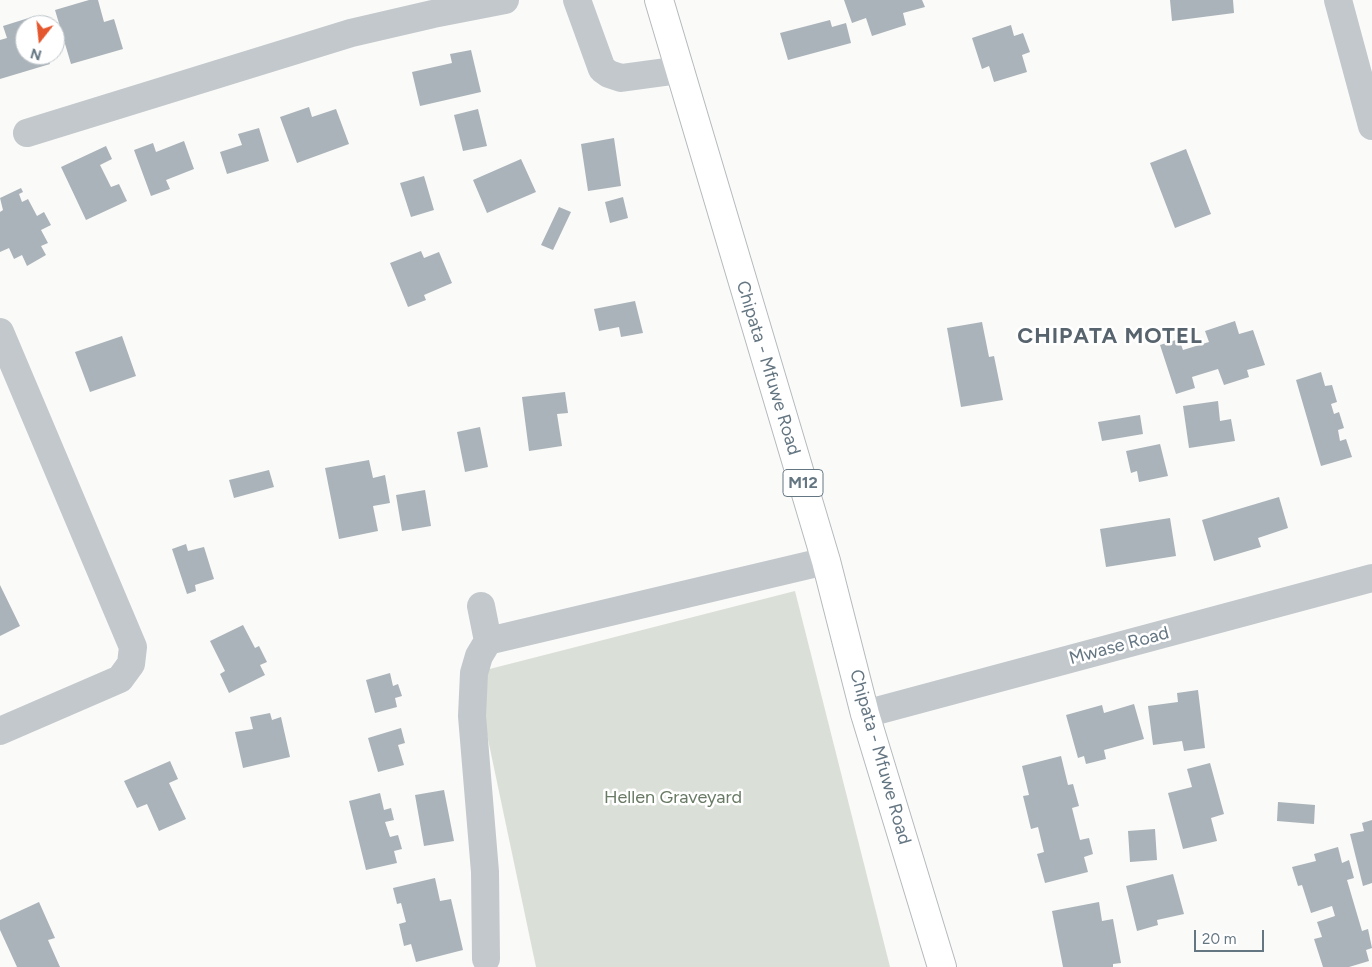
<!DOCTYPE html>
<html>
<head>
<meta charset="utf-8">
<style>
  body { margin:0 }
  #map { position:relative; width:1372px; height:967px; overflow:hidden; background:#fafaf8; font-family:Figtree,sans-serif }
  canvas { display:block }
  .north { position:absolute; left:15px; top:15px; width:50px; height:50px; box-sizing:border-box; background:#fff; border:1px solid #c1c8cd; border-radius:50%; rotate:196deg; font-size:14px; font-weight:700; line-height:20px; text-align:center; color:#657683 }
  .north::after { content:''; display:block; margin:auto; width:18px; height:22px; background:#e4572e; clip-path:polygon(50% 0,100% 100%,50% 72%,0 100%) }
  .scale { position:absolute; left:1194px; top:930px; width:70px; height:22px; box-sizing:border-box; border:2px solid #657683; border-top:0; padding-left:6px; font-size:15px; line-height:18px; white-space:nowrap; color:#657683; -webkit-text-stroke:4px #fff; paint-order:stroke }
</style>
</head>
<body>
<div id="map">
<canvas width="1372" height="967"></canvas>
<div class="north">N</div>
<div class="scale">20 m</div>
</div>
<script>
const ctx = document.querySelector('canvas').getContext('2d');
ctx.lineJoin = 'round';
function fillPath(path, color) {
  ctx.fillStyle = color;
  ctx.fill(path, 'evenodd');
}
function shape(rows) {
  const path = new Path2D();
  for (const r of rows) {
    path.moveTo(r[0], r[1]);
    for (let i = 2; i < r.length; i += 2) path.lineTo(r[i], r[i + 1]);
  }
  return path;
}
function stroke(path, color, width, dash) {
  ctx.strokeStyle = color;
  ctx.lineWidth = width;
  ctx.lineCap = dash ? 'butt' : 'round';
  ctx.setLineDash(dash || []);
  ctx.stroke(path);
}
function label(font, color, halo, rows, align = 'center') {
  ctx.font = font + ' Figtree,sans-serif';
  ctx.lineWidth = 5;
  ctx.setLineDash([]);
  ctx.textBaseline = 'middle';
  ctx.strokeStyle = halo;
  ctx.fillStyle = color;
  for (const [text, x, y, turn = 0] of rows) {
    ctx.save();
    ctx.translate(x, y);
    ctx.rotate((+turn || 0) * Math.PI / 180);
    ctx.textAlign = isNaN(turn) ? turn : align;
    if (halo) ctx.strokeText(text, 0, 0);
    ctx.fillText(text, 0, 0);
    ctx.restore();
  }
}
fillPath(shape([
  [795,591,890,967,536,967,474,673]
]), '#dadfd7');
fillPath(shape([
  [89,0,98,0,104,22,114,19,123,49,71,64,55,10],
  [844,0,922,0,925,7,903,13,906,25,872,36,866,18,852,23],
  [1170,0,1233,0,1234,13,1172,21],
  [35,16,38,25,25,25,25,55,47,55,50,64,0,79,0,40,7,38,3,26],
  [830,20,832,27,846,23,851,43,788,60,780,33],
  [1011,25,1014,36,1023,33,1030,52,1022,55,1027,72,994,82,989,66,982,69,972,38],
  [471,50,481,92,420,106,412,72,452,63,450,54],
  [309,107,312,117,336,109,349,144,297,163,280,117],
  [478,109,487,146,463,151,454,115],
  [259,128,269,161,227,174,220,152,242,145,238,134],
  [614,138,621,186,588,191,581,144],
  [184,141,194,169,166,180,170,189,151,196,134,150,153,143,156,152],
  [106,146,112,159,100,165,111,187,119,184,127,201,86,220,61,167],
  [1186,149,1211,214,1175,228,1150,163],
  [521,159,536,192,487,213,473,180],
  [424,176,434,210,411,217,400,183],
  [21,188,23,192,19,194,22,202,28,199,37,216,44,212,51,225,41,230,48,243,41,246,46,255,27,266,22,255,14,259,9,248,0,252,0,212,3,210,0,198],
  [623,197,628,218,610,223,605,202],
  [559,207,571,212,553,250,541,245],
  [421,251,424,258,439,252,452,283,424,295,426,300,408,307,390,263],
  [635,301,643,333,621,337,619,327,599,331,594,309],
  [1235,321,1239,334,1253,330,1265,365,1247,370,1249,377,1224,385,1218,369,1192,377,1195,388,1176,394,1160,345,1179,339,1183,350,1209,342,1205,331],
  [982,322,989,357,994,356,1003,400,961,407,947,328],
  [122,336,136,376,90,392,75,352],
  [1321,372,1325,386,1332,385,1337,402,1331,404,1334,414,1339,412,1344,428,1338,430,1340,441,1346,439,1352,457,1321,466,1296,380],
  [565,392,568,413,557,414,562,446,529,451,522,397],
  [1218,401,1220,421,1231,419,1235,441,1189,448,1183,406],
  [1140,415,1143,434,1102,441,1098,422],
  [480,427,488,467,465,472,457,432],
  [1160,444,1168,476,1139,482,1137,471,1131,473,1126,451],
  [369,460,373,478,385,475,390,503,373,506,378,531,339,539,325,468],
  [269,470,274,487,234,498,229,480],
  [425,490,431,526,402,531,396,495],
  [1279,497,1288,528,1258,538,1261,547,1214,561,1202,520],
  [1170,518,1176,556,1106,567,1100,529],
  [186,544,188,551,204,547,214,579,195,585,196,591,187,594,172,549],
  [0,585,20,626,0,636],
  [243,625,255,648,259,646,267,662,260,665,265,675,229,693,220,674,225,671,210,641],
  [390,673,393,686,398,684,402,696,395,698,397,707,375,713,366,680],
  [1198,690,1205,748,1184,751,1182,741,1153,745,1148,706,1178,702,1177,693],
  [1134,704,1144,739,1104,750,1106,759,1086,764,1084,756,1078,758,1066,715,1102,705,1104,713],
  [270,713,272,720,281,717,290,757,243,768,235,732,253,729,250,717],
  [401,728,405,743,398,745,404,765,378,772,368,738],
  [1061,756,1068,785,1073,784,1079,806,1072,808,1080,840,1089,838,1093,854,1084,857,1088,872,1045,883,1037,854,1044,852,1038,827,1031,829,1023,796,1029,795,1022,766],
  [170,761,178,779,169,783,186,819,159,831,147,804,137,808,124,781],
  [1210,763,1224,814,1211,818,1217,841,1183,849,1168,793,1192,787,1187,769],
  [444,790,454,841,424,846,415,795],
  [380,793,384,810,391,808,394,820,385,822,390,837,398,835,402,849,394,851,397,863,366,870,349,801],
  [1278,802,1315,805,1314,824,1277,821],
  [1372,820,1372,883,1363,886,1350,834,1364,831,1362,823],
  [1155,829,1157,860,1130,862,1128,831],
  [1338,847,1342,863,1349,860,1354,878,1347,880,1362,931,1368,929,1372,948,1366,950,1369,961,1349,967,1323,967,1314,939,1322,937,1317,922,1335,916,1332,906,1311,913,1302,885,1298,886,1292,867,1316,861,1314,854],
  [1173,874,1184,914,1157,920,1158,925,1137,931,1126,886],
  [435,878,440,901,451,899,463,950,416,962,411,944,404,946,399,924,406,922,401,903,397,904,393,888],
  [39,902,55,938,48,940,60,967,17,967,0,930,0,920],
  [1099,902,1102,921,1113,919,1121,963,1113,964,1113,967,1063,967,1052,911]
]), '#aab3b9');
const major = shape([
  [659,0,826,561,865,714,942,967]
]);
stroke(major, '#b5babe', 30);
stroke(shape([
  [577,0,602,69,609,74,621,78,680,70],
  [1338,0,1372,126],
  [27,133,351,33,433,14,505,0],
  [0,332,133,647,131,664,120,679,0,731],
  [481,606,488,641,826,561],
  [865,714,1372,578],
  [486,959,485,872,472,716,474,673,479,656,488,641]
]), '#c3c8cc', 28);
stroke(major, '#fff', 28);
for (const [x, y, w] of [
  [803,483,40]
]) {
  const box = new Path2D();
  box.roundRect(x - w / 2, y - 13.5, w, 27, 4);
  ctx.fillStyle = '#fff';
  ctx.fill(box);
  stroke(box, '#657683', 1);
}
label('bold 16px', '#657683', null, [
  ["M12",803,483]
]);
label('18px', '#657683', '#fff', [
  ["Chipata - Mfuwe Road",768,368,73],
  ["Mwase Road",1119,646,-15],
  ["Chipata - Mfuwe Road",880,757,74]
]);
label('18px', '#687a64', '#fff', [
  ["Hellen Graveyard",673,798]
]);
ctx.letterSpacing = '1px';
label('bold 22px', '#57646e', '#fff', [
  ["CHIPATA MOTEL",1110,337]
]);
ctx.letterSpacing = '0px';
</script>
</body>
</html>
